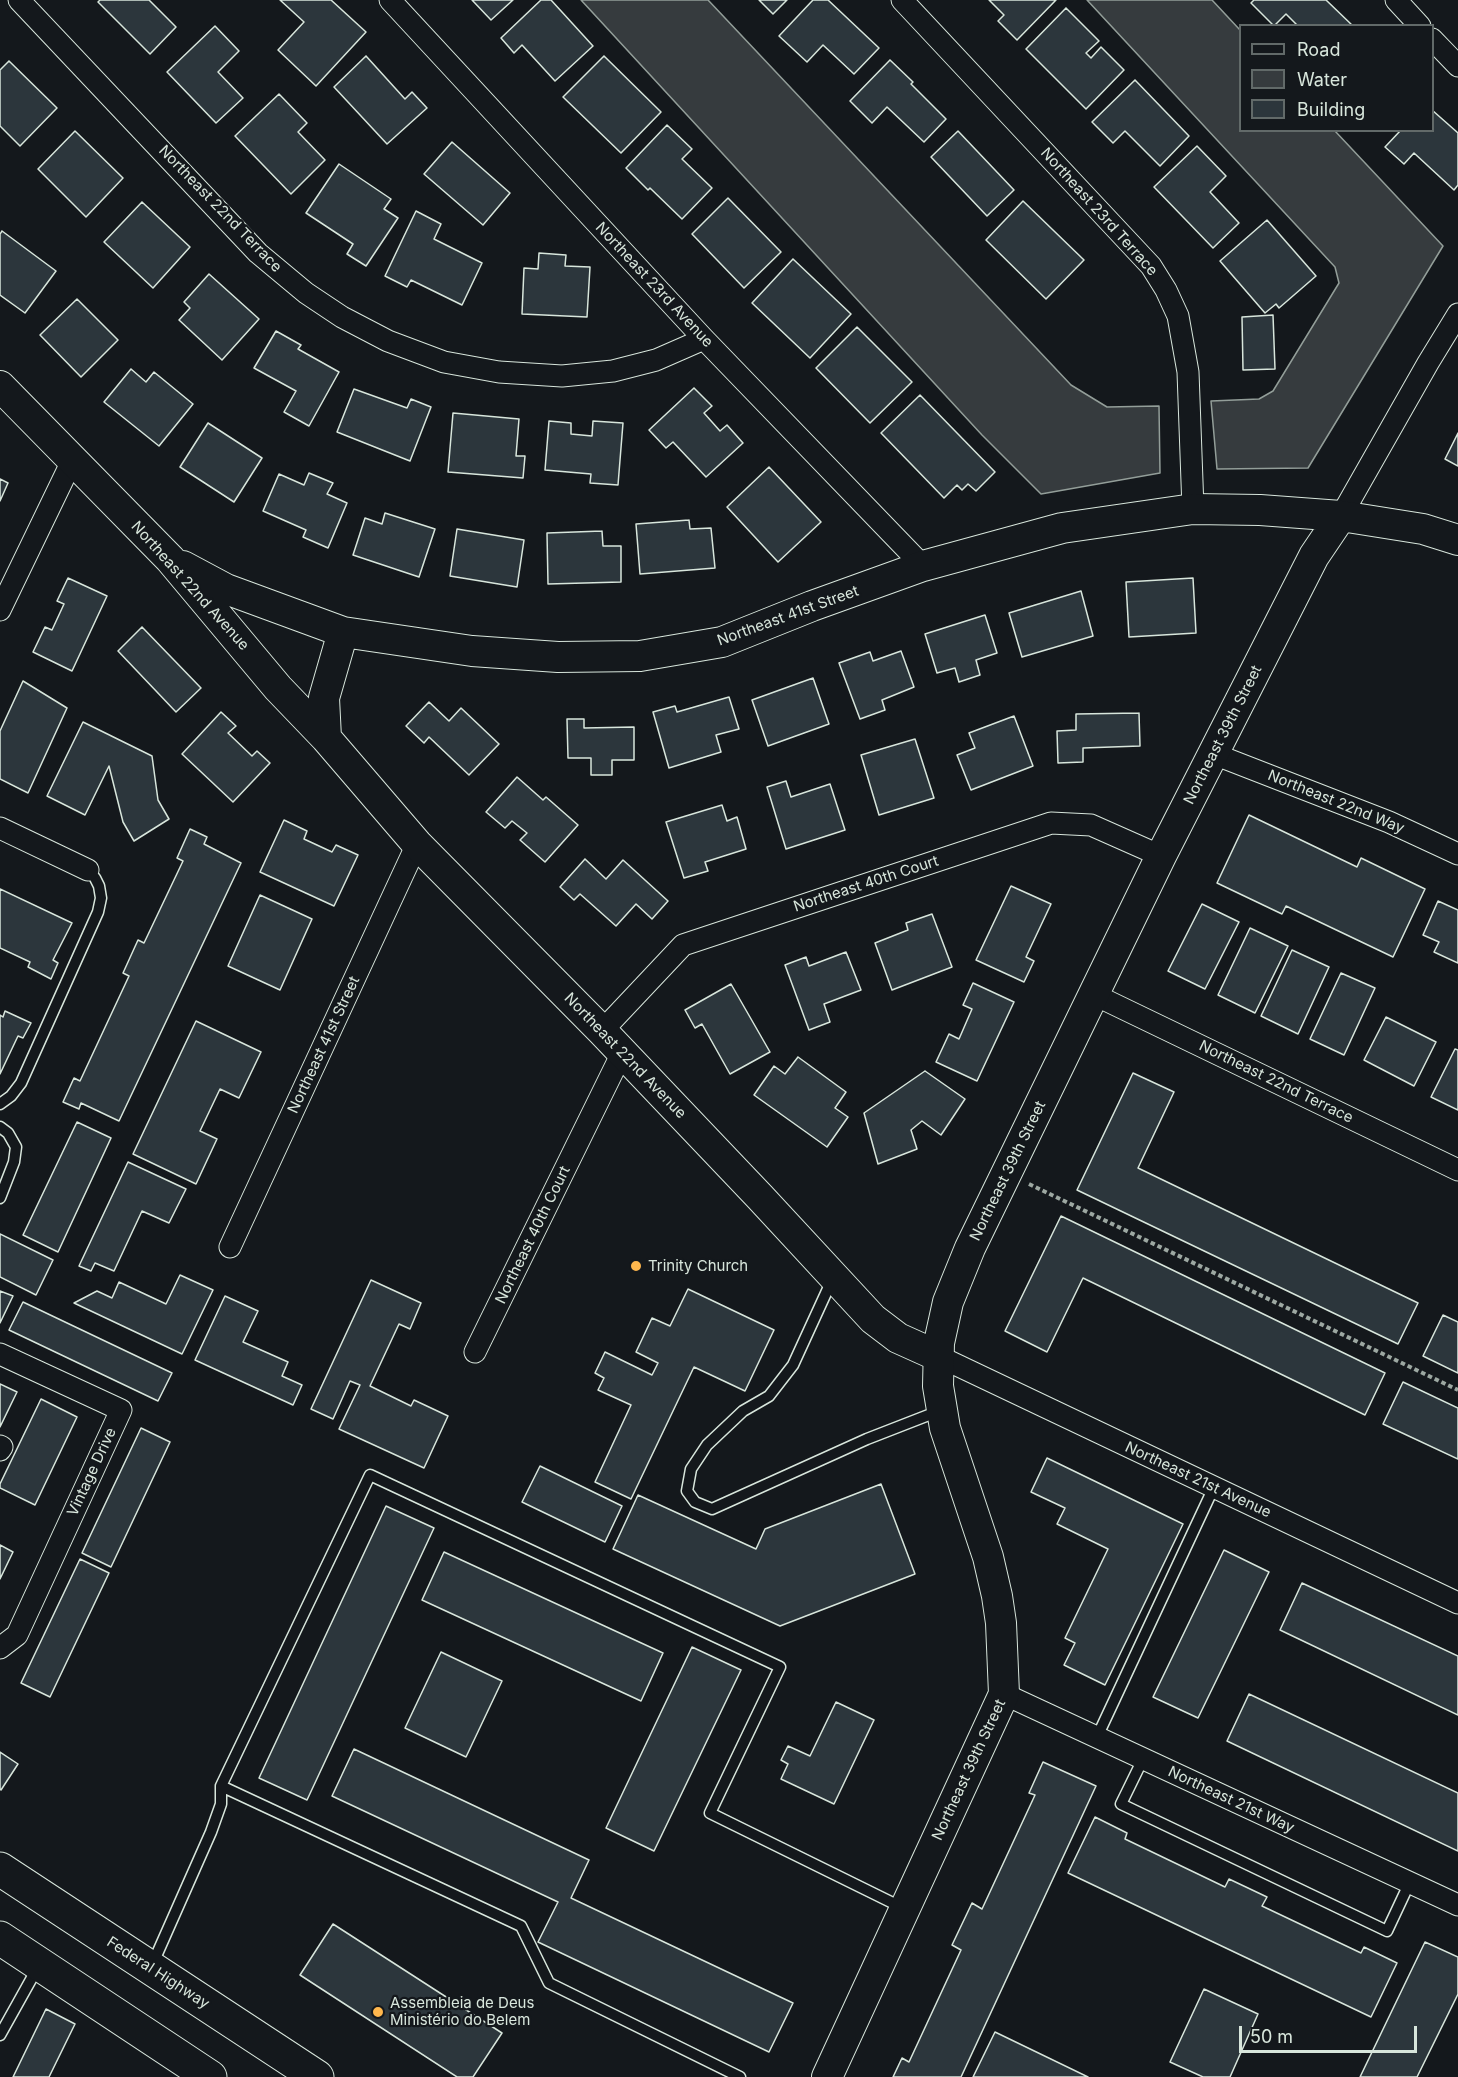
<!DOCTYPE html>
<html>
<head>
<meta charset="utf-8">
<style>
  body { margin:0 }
  #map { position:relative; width:1458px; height:2077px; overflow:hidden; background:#14181c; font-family:Inter,sans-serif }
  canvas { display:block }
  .legend { position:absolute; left:1239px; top:24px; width:195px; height:108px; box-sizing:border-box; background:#14181c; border:2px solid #626a69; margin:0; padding:8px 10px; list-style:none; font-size:18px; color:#d8e6dc }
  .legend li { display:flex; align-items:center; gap:12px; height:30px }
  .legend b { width:30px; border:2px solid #626a69 }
  .scale { position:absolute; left:1239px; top:2026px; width:178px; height:27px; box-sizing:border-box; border:3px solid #d8e6dc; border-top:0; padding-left:8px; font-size:18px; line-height:21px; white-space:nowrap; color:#d8e6dc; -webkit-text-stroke:4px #14181c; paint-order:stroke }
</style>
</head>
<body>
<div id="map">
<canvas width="1458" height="2077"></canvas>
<ul class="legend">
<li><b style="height:8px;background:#14181c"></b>Road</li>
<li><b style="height:16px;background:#363b3e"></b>Water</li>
<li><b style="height:16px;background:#2c363c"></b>Building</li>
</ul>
<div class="scale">50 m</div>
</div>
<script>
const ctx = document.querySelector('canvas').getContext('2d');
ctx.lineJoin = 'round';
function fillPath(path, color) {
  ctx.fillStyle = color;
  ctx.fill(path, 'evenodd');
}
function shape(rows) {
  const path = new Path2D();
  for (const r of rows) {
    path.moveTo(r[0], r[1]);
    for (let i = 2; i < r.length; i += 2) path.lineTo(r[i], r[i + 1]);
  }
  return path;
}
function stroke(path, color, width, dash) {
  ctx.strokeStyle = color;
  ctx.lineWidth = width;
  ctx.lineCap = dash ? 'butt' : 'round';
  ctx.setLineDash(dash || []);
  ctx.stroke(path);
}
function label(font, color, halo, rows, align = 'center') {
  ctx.font = font + ' Inter,sans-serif';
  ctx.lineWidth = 4.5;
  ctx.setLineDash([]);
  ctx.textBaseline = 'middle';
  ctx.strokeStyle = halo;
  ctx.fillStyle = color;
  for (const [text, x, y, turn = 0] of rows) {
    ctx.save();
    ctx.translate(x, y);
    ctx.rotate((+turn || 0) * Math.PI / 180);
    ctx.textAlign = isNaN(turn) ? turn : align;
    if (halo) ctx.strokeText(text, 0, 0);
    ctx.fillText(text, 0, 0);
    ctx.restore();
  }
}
const water = shape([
  [581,0,708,0,1071,385,1107,407,1159,406,1160,473,1041,494,982,435,581,0],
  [1087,0,1212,0,1240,30,1240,130,1335,131,1443,246,1308,468,1217,469,1211,401,1259,399,1273,391,1339,283,1335,267,1087,0]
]);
fillPath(water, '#363b3e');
stroke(water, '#939e99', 1.5);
const building = shape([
  [100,0,149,0,176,27,150,54,98,2,100,0],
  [280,0,331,0,366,32,316,86,278,50,304,22,280,0],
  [472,0,513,0,491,20,472,0],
  [541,0,551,0,593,46,555,81,522,45,514,53,501,38,541,0],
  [759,0,787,0,773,14,759,0],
  [813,0,828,0,879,48,854,74,823,45,807,62,779,36,813,0],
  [989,0,1056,0,1017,40,998,21,1004,15,989,0],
  [1254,0,1326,0,1353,26,1298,26,1286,14,1274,26,1251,3,1254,0],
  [1066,8,1099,41,1086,53,1091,58,1101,47,1124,70,1086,109,1026,49,1066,8],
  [215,26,239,51,218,72,243,98,216,123,167,72,215,26],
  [366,56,405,99,412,92,427,108,387,144,334,87,366,56],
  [604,56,661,112,621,153,563,97,604,56],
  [890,60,913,82,911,84,946,119,924,142,887,107,872,123,850,101,890,60],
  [9,61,57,108,20,146,0,126,0,70,9,61],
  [1135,80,1189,136,1160,166,1125,131,1113,143,1092,122,1135,80],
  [279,94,307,123,298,132,325,160,291,194,235,136,279,94],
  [1432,110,1458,133,1458,185,1454,190,1414,153,1404,164,1385,147,1401,130,1432,130,1432,110],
  [667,125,692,149,682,159,712,188,682,219,650,188,648,190,626,168,667,125],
  [75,131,123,178,86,217,38,169,75,131],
  [958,131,1014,190,987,216,931,157,958,131],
  [452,142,510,193,483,225,424,174,452,142],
  [1197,146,1226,176,1210,192,1239,223,1213,248,1154,187,1197,146],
  [339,164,391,199,384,209,398,218,366,266,347,254,353,244,306,213,339,164],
  [728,198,781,252,744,288,692,234,728,198],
  [1023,201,1084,260,1046,299,986,240,1023,201],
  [142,202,190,247,153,288,104,242,142,202],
  [416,211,441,224,434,239,482,263,462,305,411,280,407,287,385,276,416,211],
  [1267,220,1316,276,1279,308,1276,304,1265,313,1220,261,1267,220],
  [2,231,56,271,25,313,0,295,0,234,2,231],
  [539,253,566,255,565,266,590,267,587,317,522,314,524,268,538,269,539,253],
  [793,259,851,314,810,358,752,303,793,259],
  [209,274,259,319,222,360,179,320,190,308,184,302,209,274],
  [77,299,118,340,81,377,40,335,77,299],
  [1273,315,1275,369,1243,370,1242,317,1273,315],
  [857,327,912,382,870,423,816,368,857,327],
  [276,331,301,345,298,349,339,372,309,426,284,412,296,391,254,368,276,331],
  [131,369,146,382,154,372,193,404,159,446,104,402,131,369],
  [694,388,712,406,704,413,720,431,727,425,743,443,706,477,673,442,666,448,649,430,694,388],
  [354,389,407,408,411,399,431,407,410,461,337,432,354,389],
  [920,395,995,472,976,491,968,484,962,490,957,485,944,498,881,433,920,395],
  [453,413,519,419,516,456,525,456,523,478,448,472,453,413],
  [549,421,571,423,571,434,592,436,593,421,623,423,618,485,590,483,591,474,545,470,549,421],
  [208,423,262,458,234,502,180,467,208,423],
  [1458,433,1458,466,1445,459,1458,433],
  [769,467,821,522,778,562,727,507,769,467],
  [309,473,333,483,327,494,347,503,328,548,303,537,306,530,263,511,279,474,304,485,309,473],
  [0,479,8,483,0,501,0,479],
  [385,513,435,529,419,577,353,555,365,518,382,524,385,513],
  [689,520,690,529,711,528,715,568,640,574,636,524,689,520],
  [457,529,524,540,517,587,450,576,457,529],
  [602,531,603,546,621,546,621,582,548,584,547,533,602,531],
  [68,578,107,596,72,671,33,652,45,627,52,630,64,604,57,601,68,578],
  [1193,578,1196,633,1129,637,1126,582,1193,578],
  [1081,591,1093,636,1022,657,1009,613,1081,591],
  [985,615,997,653,976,660,980,675,959,682,955,668,937,673,925,634,985,615],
  [142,627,201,688,176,712,118,651,142,627],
  [901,651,914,687,882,700,885,710,860,719,839,663,870,652,873,661,901,651],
  [813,678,829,724,768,746,752,700,813,678],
  [23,681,67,708,28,793,0,779,0,731,23,681],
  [729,697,739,729,716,735,721,752,669,768,653,712,675,706,677,712,729,697],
  [429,702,449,721,461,708,499,744,469,775,429,737,424,743,406,726,429,702],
  [221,712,236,726,228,733,252,756,257,751,270,763,233,802,182,754,221,712],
  [1139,713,1140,746,1083,748,1083,762,1058,763,1057,731,1076,730,1076,714,1139,713],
  [1014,716,1033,766,971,790,957,755,975,748,969,733,1014,716],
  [567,719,584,719,584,728,634,727,634,760,612,760,612,775,591,775,591,758,568,758,567,719],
  [83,722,152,756,158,800,169,819,134,841,123,822,109,766,85,815,47,796,83,722],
  [915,739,934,798,879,815,861,755,915,739],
  [517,777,543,800,546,797,578,825,545,862,520,840,527,833,512,821,505,828,486,812,517,777],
  [786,781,791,797,830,784,845,830,786,849,767,787,786,781],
  [722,805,727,821,737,817,746,849,705,862,708,871,684,878,666,822,722,805],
  [1249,815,1357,867,1361,858,1425,889,1393,957,1286,906,1282,914,1217,883,1249,815],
  [284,820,307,831,304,839,332,852,336,845,358,855,334,906,260,872,284,820],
  [190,829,207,837,204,844,241,863,119,1121,81,1103,79,1109,63,1102,74,1078,80,1081,129,976,123,973,138,940,144,943,183,861,177,858,190,829],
  [585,859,606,879,623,860,668,901,652,919,636,904,616,926,580,894,574,900,560,887,585,859],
  [1011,886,1051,904,1026,957,1034,961,1024,982,976,960,1011,886],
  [0,889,72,923,53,960,58,963,51,979,28,967,30,962,0,948,0,889],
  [260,895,312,919,280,990,228,966,260,895],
  [1438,901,1458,910,1458,963,1434,952,1439,942,1423,935,1438,901],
  [1202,904,1239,922,1205,989,1168,971,1202,904],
  [932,914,952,967,892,990,875,943,908,930,906,923,932,914],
  [1250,928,1288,946,1255,1013,1218,995,1250,928],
  [1292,950,1329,967,1298,1034,1261,1016,1292,950],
  [846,952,861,990,824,1004,830,1022,809,1030,785,965,806,957,809,966,846,952],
  [1341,973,1375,988,1344,1055,1310,1039,1341,973],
  [973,983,1014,1002,977,1081,936,1062,949,1034,959,1039,972,1009,963,1005,973,983],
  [731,984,770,1052,730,1074,702,1024,695,1028,685,1010,731,984],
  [5,1011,31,1023,23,1038,18,1036,0,1074,0,1015,3,1017,5,1011],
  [1386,1017,1436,1042,1414,1086,1364,1060,1386,1017],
  [196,1021,261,1052,239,1098,220,1089,200,1131,217,1139,196,1184,133,1154,196,1021],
  [1455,1049,1458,1050,1458,1110,1431,1097,1455,1049],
  [798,1057,846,1092,835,1108,848,1117,827,1147,754,1095,774,1066,785,1074,798,1057],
  [925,1071,965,1099,941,1135,922,1121,911,1130,917,1149,878,1164,864,1113,925,1071],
  [1133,1073,1174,1092,1138,1168,1418,1303,1398,1344,1077,1190,1133,1073],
  [77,1122,111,1138,58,1252,23,1235,77,1122],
  [128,1162,186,1189,169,1223,142,1211,114,1271,95,1263,91,1271,79,1266,128,1162],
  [1061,1216,1385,1373,1365,1415,1083,1278,1047,1352,1005,1331,1061,1216],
  [0,1234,53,1260,36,1295,0,1277,0,1234],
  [180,1275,213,1290,182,1354,74,1303,97,1291,112,1298,119,1282,166,1304,180,1275],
  [371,1280,421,1303,410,1329,399,1324,370,1386,411,1406,414,1400,448,1416,424,1468,339,1429,360,1385,350,1381,333,1419,311,1409,371,1280],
  [688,1289,774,1330,745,1391,694,1367,631,1499,595,1482,631,1405,598,1390,604,1378,595,1373,605,1352,652,1375,658,1363,636,1352,652,1318,670,1326,688,1289],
  [0,1291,13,1296,0,1323,0,1291],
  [225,1296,258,1311,243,1342,288,1362,282,1376,302,1385,293,1405,195,1360,225,1296],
  [23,1302,172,1373,158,1401,9,1330,23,1302],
  [1443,1315,1458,1322,1458,1373,1423,1356,1443,1315],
  [1403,1382,1458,1408,1458,1459,1383,1424,1403,1382],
  [0,1384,17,1392,0,1427,0,1384],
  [41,1399,77,1417,35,1505,0,1488,0,1484,41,1399],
  [141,1428,170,1442,111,1567,82,1553,141,1428],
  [1047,1458,1183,1524,1105,1685,1064,1665,1075,1643,1065,1638,1108,1549,1057,1524,1065,1508,1031,1492,1047,1458],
  [540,1466,622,1506,605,1542,522,1502,540,1466],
  [881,1484,915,1574,780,1626,613,1549,638,1495,756,1549,765,1529,881,1484],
  [386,1506,434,1528,307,1800,259,1778,386,1506],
  [0,1545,13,1552,0,1579,0,1545],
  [1224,1550,1269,1572,1198,1718,1153,1697,1224,1550],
  [444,1552,663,1653,641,1701,422,1600,444,1552],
  [80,1559,109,1573,50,1697,21,1683,80,1559],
  [1302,1583,1458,1656,1458,1715,1280,1630,1302,1583],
  [692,1647,741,1670,654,1851,606,1828,692,1647],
  [441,1652,502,1681,466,1757,405,1728,441,1652],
  [1249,1694,1458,1793,1458,1851,1227,1741,1249,1694],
  [836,1702,874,1720,834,1804,781,1779,788,1764,781,1760,788,1746,810,1756,836,1702],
  [354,1749,589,1860,571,1898,793,2003,769,2052,538,1942,558,1902,332,1796,354,1749],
  [0,1752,18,1764,1,1790,0,1789,0,1752],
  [1043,1762,1096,1786,961,2077,893,2077,902,2058,909,2062,961,1950,952,1945,972,1903,982,1909,1035,1795,1029,1793,1043,1762],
  [1095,1817,1127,1833,1125,1839,1225,1887,1229,1879,1267,1897,1262,1906,1361,1953,1364,1947,1397,1963,1371,2017,1068,1873,1095,1817],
  [333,1924,502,2033,473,2077,457,2077,300,1975,333,1924],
  [1425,1942,1458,1957,1458,1994,1417,2077,1360,2077,1425,1942],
  [1204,1989,1258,2014,1230,2077,1203,2077,1170,2062,1204,1989],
  [46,2009,75,2024,49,2077,13,2077,46,2009],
  [995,2032,1088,2077,973,2077,995,2032]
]);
fillPath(building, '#2c363c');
stroke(building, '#d8e6dc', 1.5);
const lane = shape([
  [0,1104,11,1096,21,1083,98,912,101,898,99,886,95,878,88,870],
  [0,1127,8,1133,16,1147,14,1162,0,1198],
  [832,1280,793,1365,769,1396,743,1411,707,1445,691,1469,687,1491,695,1502,712,1509,867,1439,939,1411],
  [1097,1737,1214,1487],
  [1143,1759,1121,1804,1387,1931,1410,1882],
  [153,1963,211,1832,221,1804,221,1786],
  [0,2035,38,1967],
  [740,2077,549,1983,521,1926,221,1786,370,1475,780,1667,710,1813,903,1908]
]);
const street = shape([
  [19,0,258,253,306,293,342,317,388,341,444,362,499,372,562,376,613,371,656,360,704,339],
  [390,0,704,339,923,566],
  [902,0,1151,266,1166,290,1178,316,1188,372,1193,509],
  [1396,0,1420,26],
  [1432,39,1458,66],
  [1341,516,1428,363,1458,314],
  [0,610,72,461],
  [1214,754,1389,822,1458,854],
  [0,828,88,870],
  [1095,995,1458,1170],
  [602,1031,683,945,1051,823,1091,825,1161,856],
  [230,1247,417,844],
  [475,1352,622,1053],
  [0,1354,121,1410,17,1635,0,1648],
  [938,1356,1458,1603],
  [0,1446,2,1447,0,1450],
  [1004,1694,1458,1905]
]);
const secondary = shape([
  [0,386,170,559,278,688,326,738,417,844,602,1031,760,1197,873,1319,898,1338,938,1356],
  [183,566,226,589,343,632,472,651,558,657,640,656,722,642,812,606,923,566,1062,528,1193,509,1260,510,1341,516,1423,529,1458,540],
  [326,738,324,698,343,632],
  [827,2077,1004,1694,1001,1623,997,1596,988,1557,945,1428,938,1386,939,1343,948,1302,970,1248,1161,856,1314,556,1341,516]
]);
const primary = shape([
  [0,1869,317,2077],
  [0,1938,210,2077]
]);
stroke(lane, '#d8e6dc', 13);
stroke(street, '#d8e6dc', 23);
stroke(secondary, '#d8e6dc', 32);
stroke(primary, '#d8e6dc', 35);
stroke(shape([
  [1029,1184,1458,1390]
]), '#9da8a2', 4, [4.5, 3]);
stroke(lane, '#14181c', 10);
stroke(street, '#14181c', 21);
stroke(secondary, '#14181c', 30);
stroke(primary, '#14181c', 33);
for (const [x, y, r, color] of [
  [636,1266,6,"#ffb74d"],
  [378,2012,6,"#ffb74d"]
]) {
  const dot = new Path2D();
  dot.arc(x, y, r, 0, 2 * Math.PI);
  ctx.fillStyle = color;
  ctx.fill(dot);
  stroke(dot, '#14181c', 2);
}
label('15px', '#d8e6dc', '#14181c', [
  ["Northeast 22nd Terrace",220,209,46],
  ["Northeast 23rd Terrace",1099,212,48],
  ["Northeast 23rd Avenue",654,285,47],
  ["Northeast 22nd Avenue",190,586,48],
  ["Northeast 41st Street",788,616,-20],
  ["Northeast 39th Street",1223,735,-63],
  ["Northeast 22nd Way",1336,802,22],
  ["Northeast 40th Court",866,884,-18],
  ["Northeast 41st Street",324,1045,-65],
  ["Northeast 22nd Avenue",625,1056,46],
  ["Northeast 22nd Terrace",1276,1082,26],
  ["Northeast 39th Street",1008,1171,-64],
  ["Northeast 40th Court",533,1235,-64],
  ["Vintage Drive",92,1472,-65],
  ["Northeast 21st Avenue",1198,1480,25],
  ["Northeast 39th Street",969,1770,-65],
  ["Northeast 21st Way",1231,1800,25],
  ["Federal Highway",158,1973,33]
]);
label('15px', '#d8e6dc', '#14181c', [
  ["Trinity Church",648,1266],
  ["Assembleia de Deus",390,2003],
  ["Ministério do Belem",390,2020]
], 'left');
</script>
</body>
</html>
